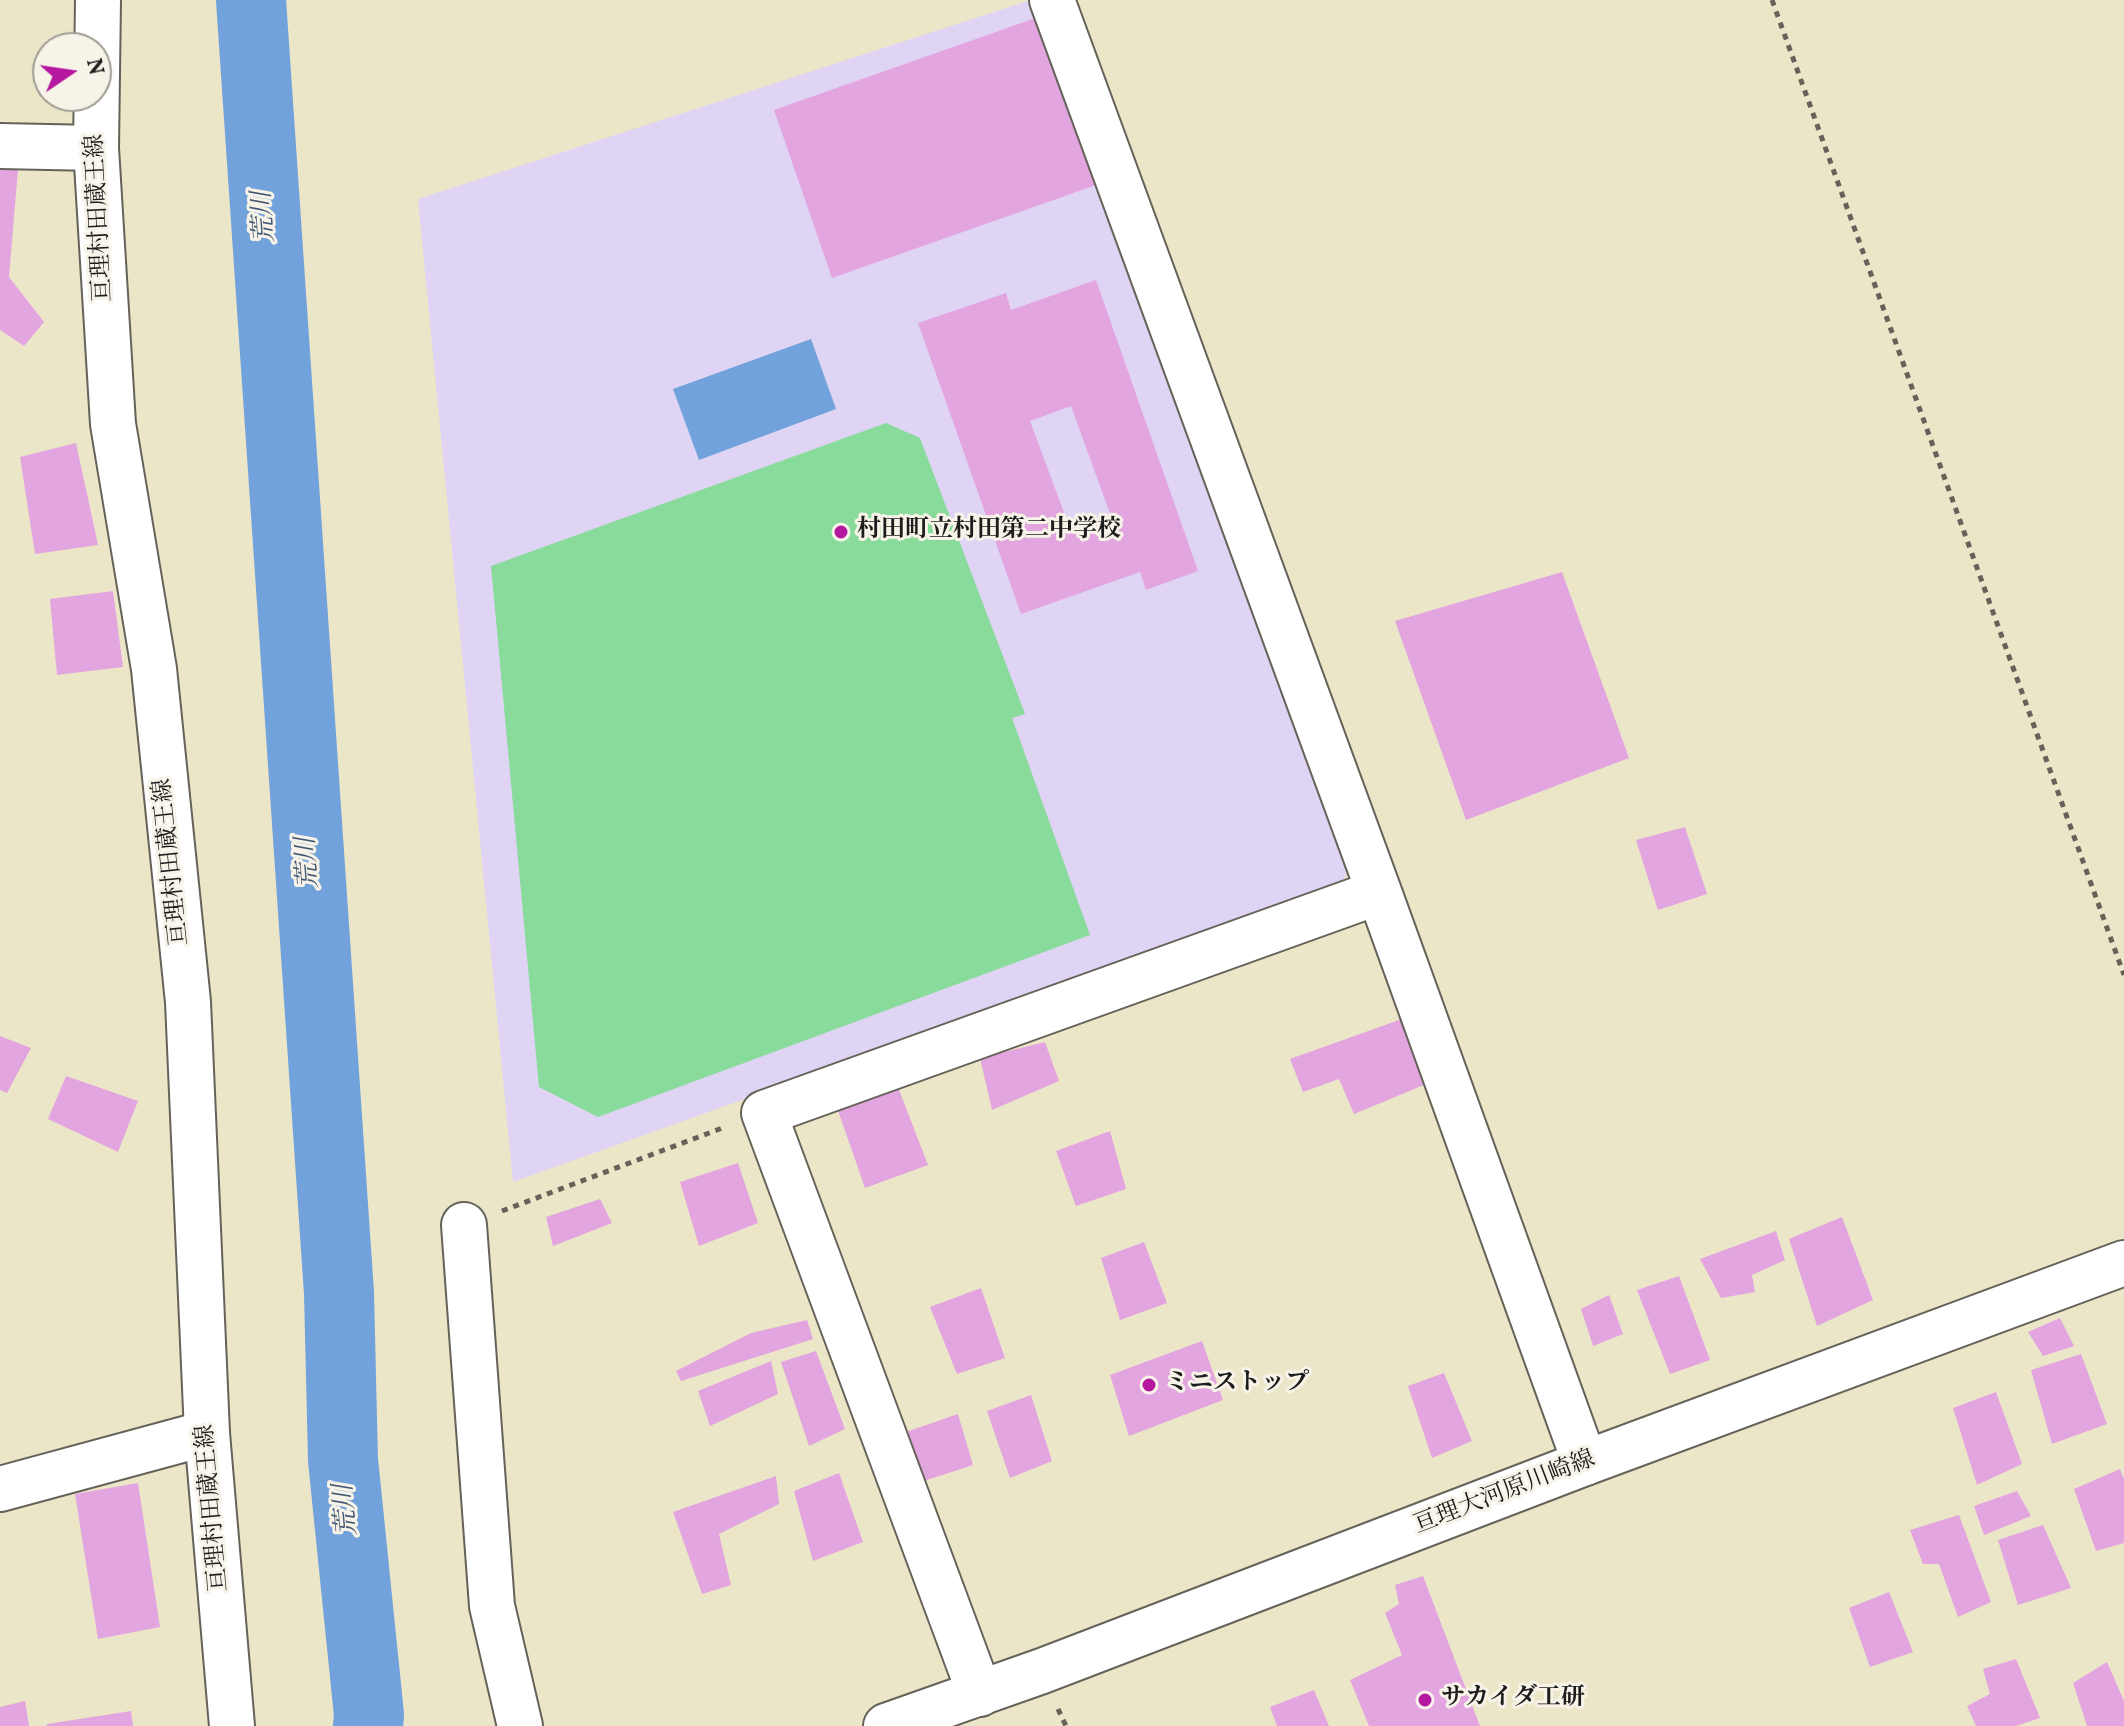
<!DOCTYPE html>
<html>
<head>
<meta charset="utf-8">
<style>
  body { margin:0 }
  #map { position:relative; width:2124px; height:1726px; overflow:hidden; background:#ece6c9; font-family:Vollkorn,serif }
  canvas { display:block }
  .north { position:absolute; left:32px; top:32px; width:80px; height:80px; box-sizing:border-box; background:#f7f3e8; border:2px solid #9f9d96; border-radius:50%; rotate:77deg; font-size:22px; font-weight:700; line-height:32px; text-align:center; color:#1c1c1c }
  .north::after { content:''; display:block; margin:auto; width:28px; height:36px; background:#b5179e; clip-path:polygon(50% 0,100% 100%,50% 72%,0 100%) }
</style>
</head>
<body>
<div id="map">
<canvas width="2124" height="1726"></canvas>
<div class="north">N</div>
</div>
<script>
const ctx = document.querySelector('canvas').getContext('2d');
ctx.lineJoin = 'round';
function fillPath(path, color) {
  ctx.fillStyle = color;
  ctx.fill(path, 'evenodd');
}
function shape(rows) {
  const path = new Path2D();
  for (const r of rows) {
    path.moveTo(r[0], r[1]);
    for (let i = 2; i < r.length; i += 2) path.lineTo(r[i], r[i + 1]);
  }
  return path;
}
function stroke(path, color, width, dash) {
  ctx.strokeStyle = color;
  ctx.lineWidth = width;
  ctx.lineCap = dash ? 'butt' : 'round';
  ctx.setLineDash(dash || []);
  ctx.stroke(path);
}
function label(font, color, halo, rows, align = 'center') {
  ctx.font = font + ' Vollkorn,"Noto Serif JP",serif';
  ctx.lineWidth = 6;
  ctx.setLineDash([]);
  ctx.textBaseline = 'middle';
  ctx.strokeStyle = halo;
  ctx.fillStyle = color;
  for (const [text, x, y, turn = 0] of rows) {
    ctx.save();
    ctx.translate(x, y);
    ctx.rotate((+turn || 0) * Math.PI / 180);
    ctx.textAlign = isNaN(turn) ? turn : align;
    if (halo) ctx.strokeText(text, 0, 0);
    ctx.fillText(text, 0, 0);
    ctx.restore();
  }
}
fillPath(shape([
  [1031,0,1351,865,1340,886,513,1182,418,199]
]), '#e0d4f4');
fillPath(shape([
  [886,423,920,438,1025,714,1012,718,1090,935,598,1117,539,1087,491,566]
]), '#89db9c');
fillPath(shape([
  [811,339,836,409,699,460,673,389]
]), '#71a2db');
stroke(shape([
  [251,0,339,1293,343,1460,369,1715,368,1726]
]), '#71a2db', 70);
fillPath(shape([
  [1044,15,1102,183,832,278,774,110],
  [0,169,18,169,9,277,44,322,24,346,0,330],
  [1096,280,1198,571,1146,590,1140,572,1021,614,918,323,1006,293,1011,310],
  [1071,406,1112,519,1072,534,1030,421],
  [76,443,98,545,35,554,20,457],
  [1562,572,1629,758,1466,820,1395,621],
  [113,591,123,667,57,675,50,599],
  [1685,827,1707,894,1658,910,1636,840],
  [1413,1015,1419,1035,1410,1045,1424,1085,1354,1114,1339,1079,1303,1092,1290,1059],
  [0,1036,31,1048,7,1093,0,1090],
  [1045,1042,1059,1081,992,1110,980,1058],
  [66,1076,138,1101,118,1152,48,1119],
  [896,1082,928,1165,865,1188,836,1105],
  [1110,1131,1126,1189,1076,1206,1056,1151],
  [738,1163,758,1223,699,1246,680,1182],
  [600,1199,612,1223,553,1246,546,1217],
  [1842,1217,1873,1300,1817,1326,1789,1239],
  [1776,1231,1785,1260,1752,1275,1755,1292,1721,1298,1700,1259],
  [1144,1242,1167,1303,1120,1320,1101,1258],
  [1679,1276,1710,1360,1670,1374,1637,1290],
  [981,1288,1005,1358,957,1374,930,1307],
  [1609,1295,1623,1334,1593,1346,1581,1309],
  [2060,1318,2074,1346,2043,1356,2028,1332],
  [807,1320,813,1339,681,1381,676,1371,751,1333],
  [1202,1341,1223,1400,1129,1436,1110,1375],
  [816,1351,845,1429,809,1446,781,1362],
  [2081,1354,2107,1424,2052,1444,2031,1370],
  [771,1361,778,1394,710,1426,698,1391],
  [1444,1373,1472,1441,1432,1458,1408,1386],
  [1996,1392,2022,1464,1977,1485,1953,1408],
  [1031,1395,1052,1461,1010,1478,987,1411],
  [958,1414,973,1465,924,1481,906,1432],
  [2120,1469,2124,1479,2124,1543,2096,1551,2074,1489],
  [839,1473,863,1542,813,1561,794,1491],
  [776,1476,779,1504,719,1534,731,1585,702,1594,673,1512],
  [138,1483,160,1627,98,1639,75,1494],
  [2017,1491,2031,1516,1984,1535,1974,1506],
  [1959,1515,1991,1602,1958,1617,1939,1564,1923,1564,1910,1530],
  [2043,1525,2071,1588,2018,1605,1998,1540],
  [1423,1576,1480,1726,1369,1726,1350,1680,1402,1655,1385,1613,1399,1604,1395,1585],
  [1889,1592,1913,1652,1870,1667,1849,1608],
  [2016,1659,2040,1718,2016,1726,1976,1726,1967,1706,1990,1694,1983,1669],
  [2107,1662,2124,1701,2124,1726,2087,1726,2073,1683],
  [1314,1690,1329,1726,1277,1726,1270,1707],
  [25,1701,29,1726,0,1726,0,1707],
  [131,1711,133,1726,47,1726,47,1724]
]), '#e2a5df');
const minor = shape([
  [1052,0,1379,892,1585,1463],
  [0,146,96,148],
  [464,1225,492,1606,520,1726],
  [0,1489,207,1433],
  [980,1694,764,1113,1379,892]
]);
const major = shape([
  [98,0,96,148,113,424,154,669,188,1002,207,1433,232,1726],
  [886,1726,1042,1671,1585,1463,2124,1263]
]);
stroke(minor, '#656359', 48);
stroke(major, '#656359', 48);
stroke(shape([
  [1772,0,2124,975],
  [502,1211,725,1127],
  [1058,1709,1066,1726]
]), '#656359', 5, [6, 6]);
stroke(minor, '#fff', 44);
stroke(major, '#fff', 44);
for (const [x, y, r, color] of [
  [841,532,8,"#b5179e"],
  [1149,1385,8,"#b5179e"],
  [1425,1700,8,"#b5179e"]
]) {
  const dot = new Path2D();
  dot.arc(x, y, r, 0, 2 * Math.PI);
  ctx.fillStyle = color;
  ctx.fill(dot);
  stroke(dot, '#f7f3e8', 3);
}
label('24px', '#1c1c1c', '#f7f3e8', [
  ["亘理村田蔵王線",101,218,-93],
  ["亘理村田蔵王線",173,862,-96],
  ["亘理大河原川崎線",1505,1494,-21],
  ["亘理村田蔵王線",214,1508,-95]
]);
label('bold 24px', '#1c1c1c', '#f7f3e8', [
  ["村田町立村田第二中学校",857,532],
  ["ミニストップ",1165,1385],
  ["サカイダ工研",1441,1700]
], 'left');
label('italic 26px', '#425872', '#f7f3e8', [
  ["荒川",266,217,-94],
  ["荒川",310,863,-94],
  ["荒川",348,1510,-95]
]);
</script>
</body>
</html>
